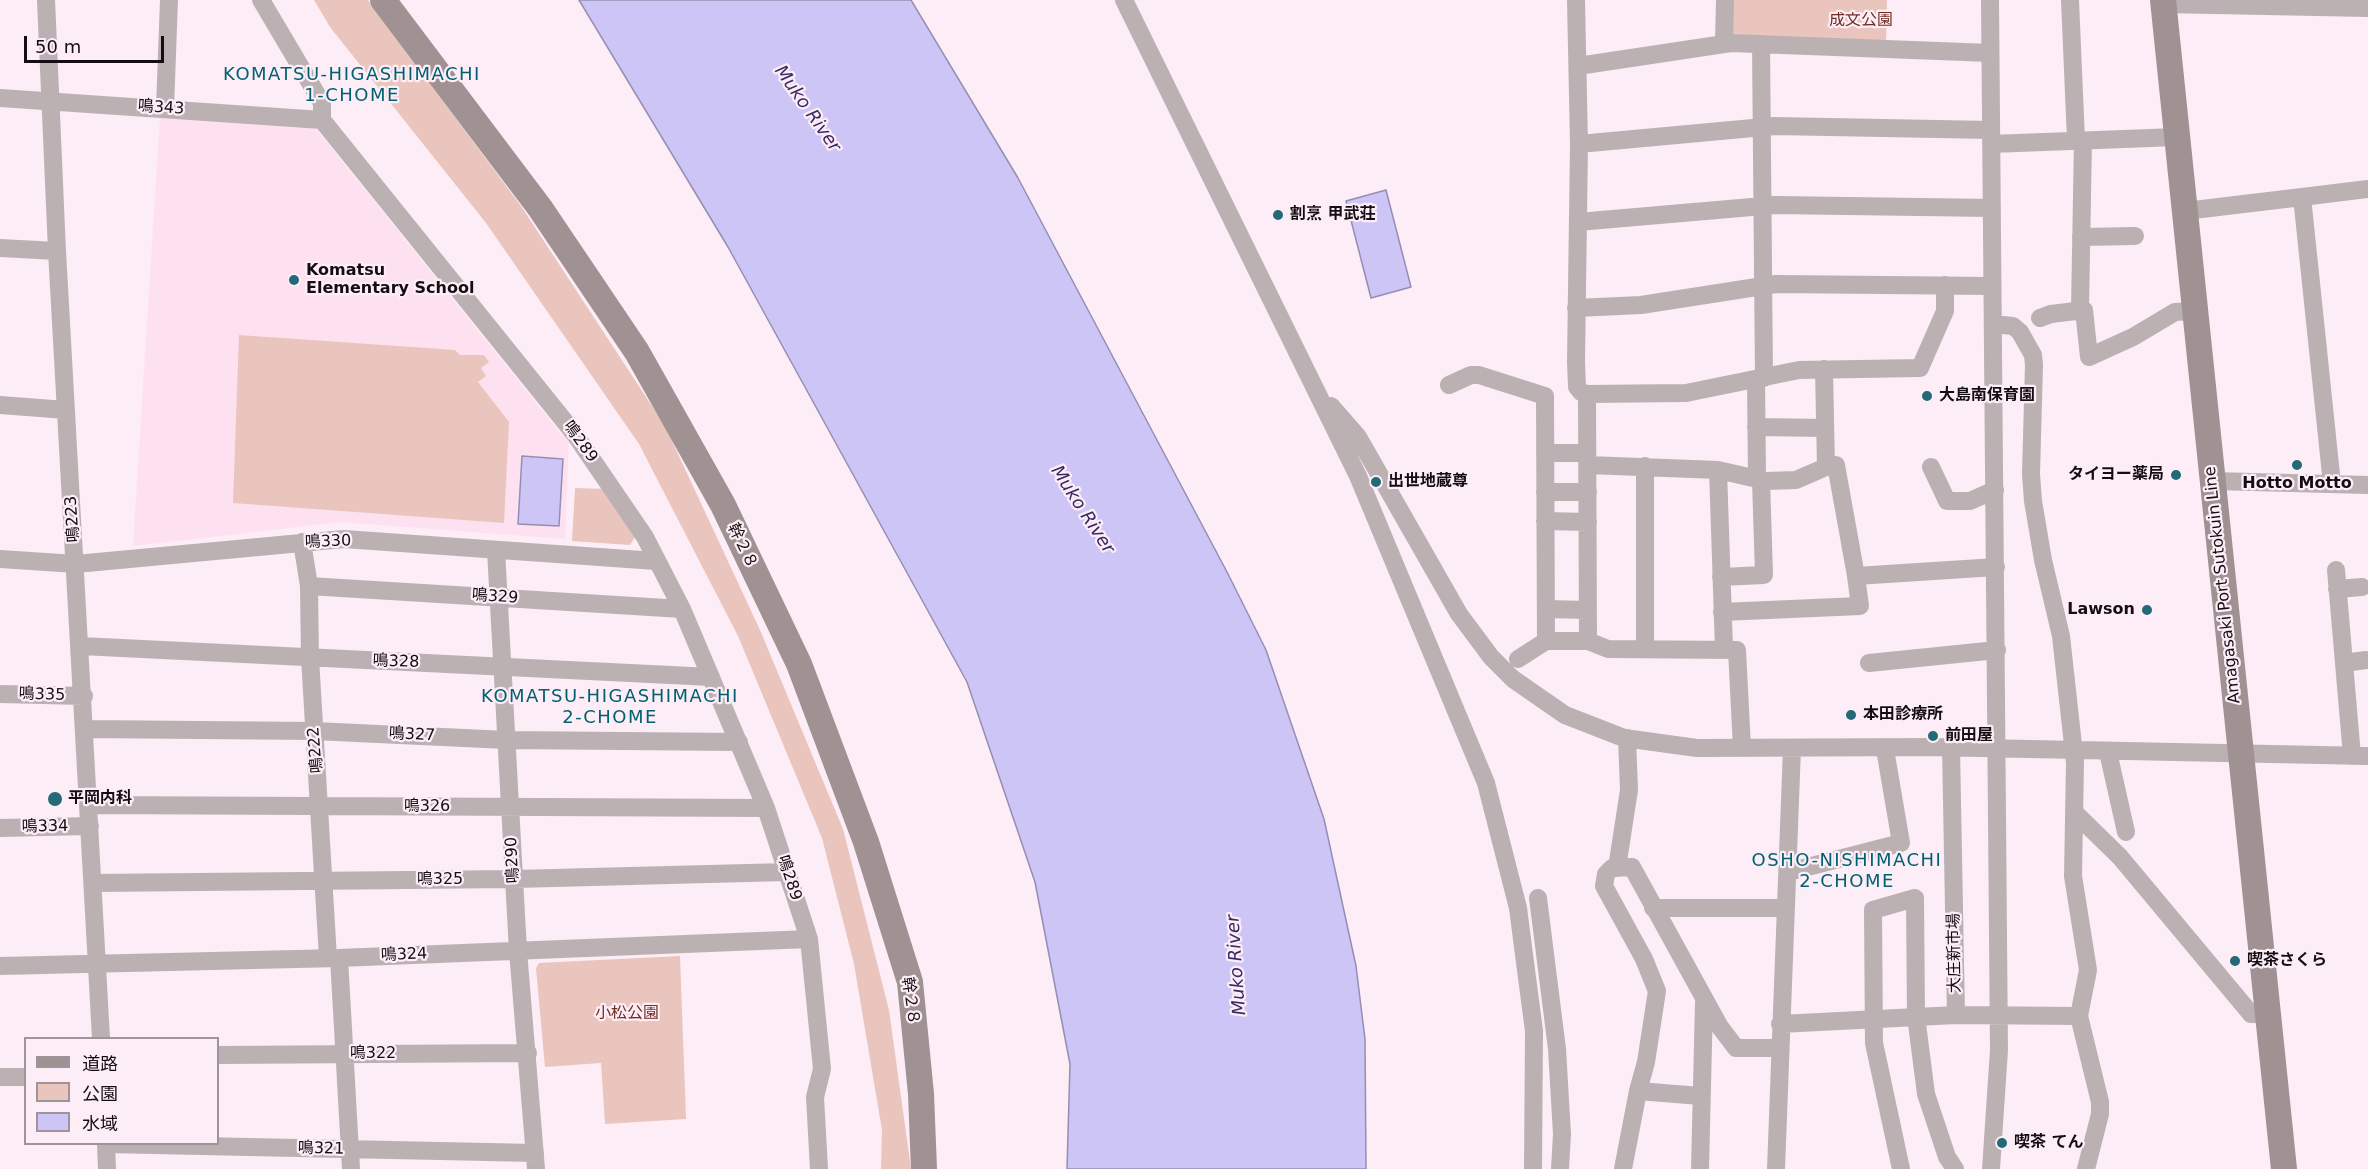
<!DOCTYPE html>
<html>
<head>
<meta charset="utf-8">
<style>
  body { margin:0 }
  #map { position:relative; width:2368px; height:1169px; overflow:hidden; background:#fdedf6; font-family:"DejaVu Sans","Noto Sans JP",sans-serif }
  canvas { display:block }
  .legend { position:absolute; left:24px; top:1037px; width:195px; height:108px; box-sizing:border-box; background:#fdedf6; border:2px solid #a0949b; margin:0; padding:8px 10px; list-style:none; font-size:18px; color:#140e12 }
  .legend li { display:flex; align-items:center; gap:12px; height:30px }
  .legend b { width:30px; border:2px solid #a0949b }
  .scale { position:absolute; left:24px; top:36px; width:140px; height:27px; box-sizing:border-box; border:3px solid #140e12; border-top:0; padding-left:8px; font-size:18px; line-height:21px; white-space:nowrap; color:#140e12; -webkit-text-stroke:4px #fdedf6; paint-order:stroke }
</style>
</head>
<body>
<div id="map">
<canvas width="2368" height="1169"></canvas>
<ul class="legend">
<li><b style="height:8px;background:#a09193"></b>道路</li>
<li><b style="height:16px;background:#eac5bd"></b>公園</li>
<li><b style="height:16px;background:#ccc5f6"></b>水域</li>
</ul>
<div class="scale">50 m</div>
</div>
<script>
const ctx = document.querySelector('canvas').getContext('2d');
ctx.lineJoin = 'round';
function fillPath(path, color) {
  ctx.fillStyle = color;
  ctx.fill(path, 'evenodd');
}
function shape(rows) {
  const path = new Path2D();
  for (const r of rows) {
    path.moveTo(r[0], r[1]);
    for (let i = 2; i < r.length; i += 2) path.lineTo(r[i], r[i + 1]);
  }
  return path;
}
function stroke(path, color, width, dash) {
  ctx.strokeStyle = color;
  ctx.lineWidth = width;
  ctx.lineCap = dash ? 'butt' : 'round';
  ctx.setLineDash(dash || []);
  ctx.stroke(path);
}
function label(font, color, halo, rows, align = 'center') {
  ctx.font = font + ' "DejaVu Sans","Noto Sans JP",sans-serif';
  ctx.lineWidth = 4.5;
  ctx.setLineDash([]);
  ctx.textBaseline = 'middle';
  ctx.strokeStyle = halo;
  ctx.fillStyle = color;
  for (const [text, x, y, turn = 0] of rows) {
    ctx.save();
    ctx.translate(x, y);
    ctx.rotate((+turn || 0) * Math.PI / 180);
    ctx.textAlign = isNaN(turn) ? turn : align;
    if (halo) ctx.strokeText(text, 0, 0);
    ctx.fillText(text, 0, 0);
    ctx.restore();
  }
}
fillPath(shape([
  [160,116,313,125,562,435,569,435,565,539,340,522,133,546]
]), '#fde1f1');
fillPath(shape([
  [314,0,368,0,521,206,665,426,760,630,843,829,889,1010,911,1169,881,1169,882,1130,854,964,822,838,738,636,639,444,486,223,330,27],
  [1731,0,1887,0,1886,43,1732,36],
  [239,335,455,350,460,355,484,355,489,362,481,368,486,376,478,382,509,422,504,523,233,503],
  [575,488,604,489,635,537,630,545,572,541],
  [680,956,686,1119,605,1124,601,1063,545,1067,536,968,539,963]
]), '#eac5bd');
const water = shape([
  [579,0,911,0,1018,178,1227,572,1266,650,1324,819,1356,966,1365,1039,1366,1169,1067,1169,1070,1064,1035,882,967,682,728,247,579,0],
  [1386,190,1411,287,1371,298,1346,201,1386,190],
  [522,456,563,459,559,526,518,524,522,456]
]);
fillPath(water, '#ccc5f6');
stroke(water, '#958eb2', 1.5);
stroke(shape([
  [46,0,57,251,101,1038],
  [261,0,322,103,322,120,574,433,645,537,682,609,766,808,809,939,822,1069,815,1097,819,1169],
  [1124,0,1358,476,1486,783,1518,908,1526,970,1534,1031,1533,1169],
  [1576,0,1579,144,1576,362,1577,387,1581,392,1587,394,1686,393,1799,370,1920,368,1945,311,1945,285],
  [1990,0,1999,1050,1991,1169],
  [2070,0,2076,140],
  [2163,4,2368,8],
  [1724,43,1725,0],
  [1761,44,1764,378],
  [1578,66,1731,43,1990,53],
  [0,98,322,120],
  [165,108,169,0],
  [1579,144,1775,126,1991,130],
  [1991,144,2177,137],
  [2302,197,2368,189],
  [2185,211,2302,197,2332,484],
  [1578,222,1775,205,1992,208],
  [2081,237,2135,236],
  [0,248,57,251],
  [1576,308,1641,305,1776,284,1992,286],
  [2080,309,2083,140],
  [2040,318,2051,314,2084,310,2089,357,2133,337,2175,312,2195,311],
  [1993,324,2013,326,2020,332,2033,355,2034,365,2031,474,2033,501,2043,560,2061,636,2075,763,2073,876,2088,970,2079,1016,2100,1102,2100,1114,2086,1169],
  [1824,369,1826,467],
  [1756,379,1757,479],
  [1449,385,1471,375,1479,375,1545,396,1546,641,1588,641,1608,649,1737,650,1742,748],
  [1587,394,1588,641],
  [0,405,66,410],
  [1331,406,1358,437,1459,614,1491,657,1513,679,1565,715,1624,738,1697,748,1933,747,2368,756],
  [1756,427,1825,428],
  [1545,453,1587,453],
  [1588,465,1718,470,1766,481,1796,480,1826,467,1836,465,1856,576,1996,567],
  [1931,467,1947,501,1970,501,1995,490],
  [1718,470,1724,649],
  [2213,481,2368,485],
  [1545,492,1588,492],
  [1545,521,1588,522],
  [302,542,309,586,310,658,328,958],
  [496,550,518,951,536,1169],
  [0,559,76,564,344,539,656,561],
  [2336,570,2352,756],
  [1721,577,1764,575,1761,480],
  [309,586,682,609],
  [2337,589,2362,587],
  [1546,609,1588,610],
  [1722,612,1860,606,1856,576],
  [81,646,711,677],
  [1645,649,1645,466],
  [1518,659,1546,641],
  [1869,663,1997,650],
  [2344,663,2366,660],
  [0,694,84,696],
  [85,729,314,731,507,740,739,742],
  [1951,748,1956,1015],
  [2108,752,2126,832],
  [89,805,766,808],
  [2075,813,2120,857,2251,1014,2269,1014],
  [0,828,90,826],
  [1617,868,1629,790,1627,738],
  [1788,872,1901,843,1885,749],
  [93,883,514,879,787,872],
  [1538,898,1557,1049,1562,1134,1560,1169],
  [1653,908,1786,908],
  [339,958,351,1169],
  [0,966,339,958,809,939],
  [1780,1024,1956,1015,2079,1016],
  [218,1055,528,1053],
  [0,1077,26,1077],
  [1701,1096,1638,1091,1646,1062,1657,991,1644,959,1604,886,1606,874,1612,868,1632,867,1720,1027,1736,1048,1779,1048],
  [106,1144,535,1153],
  [106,1144,107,1169],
  [1623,1169,1638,1091],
  [1700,1169,1704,1002],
  [1776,1169,1792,748],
  [1901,1169,1874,1043,1873,910,1915,898,1916,1016,1926,1094,1947,1157,1955,1169]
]), '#bbb1b2', 18);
stroke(shape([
  [383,0,540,208,637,352,723,505,799,664,866,842,910,982,921,1094,924,1169],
  [2163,0,2284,1169]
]), '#a09193', 26);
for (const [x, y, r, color] of [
  [1278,215,6,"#236978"],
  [294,280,6,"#236978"],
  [1927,396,6,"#236978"],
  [2297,465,6,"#236978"],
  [2176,475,6,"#236978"],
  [1376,482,6,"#236978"],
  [2147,610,6,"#236978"],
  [1851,715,6,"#236978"],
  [1933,736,6,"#236978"],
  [55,799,8,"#236978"],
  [2235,961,6,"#236978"],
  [2002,1143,6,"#236978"]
]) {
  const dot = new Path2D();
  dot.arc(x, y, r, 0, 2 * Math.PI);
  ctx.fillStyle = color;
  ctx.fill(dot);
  stroke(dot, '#fdedf6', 2);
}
label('16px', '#712d20', '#fdedf6', [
  ["成文公園",1861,21],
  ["小松公園",627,1014]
]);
label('16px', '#140e12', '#fdedf6', [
  ["鳴343",161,108,4],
  ["鳴289",580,442,54],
  ["鳴223",73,519,-94],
  ["鳴330",328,542,-2],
  ["幹２８",742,546,64],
  ["Amagasaki Port Sutokuin Line",2223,585,-96],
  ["鳴329",495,597,4],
  ["鳴328",396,662,2],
  ["鳴335",42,695,2],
  ["鳴327",412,735,3],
  ["鳴222",316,750,-95],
  ["鳴326",427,807],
  ["鳴334",45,827,-1],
  ["鳴290",513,860,-93],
  ["鳴289",789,878,72],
  ["鳴325",440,880],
  ["大庄新市場",1955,953,-91],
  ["鳴324",404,955,-2],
  ["幹２８",910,1001,82],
  ["鳴322",373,1054],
  ["鳴321",321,1149,1]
]);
label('bold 16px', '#140e12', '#fdedf6', [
  ["割烹 甲武荘",1290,215],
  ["Komatsu",306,271],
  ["Elementary School",306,289],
  ["大島南保育園",1939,396],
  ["タイヨー薬局",2164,475,"right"],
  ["出世地蔵尊",1388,482],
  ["Hotto Motto",2297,484,"center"],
  ["Lawson",2135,610,"right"],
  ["本田診療所",1863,715],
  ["前田屋",1945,736],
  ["平岡内科",68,799],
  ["喫茶さくら",2247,961],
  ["喫茶 てん",2014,1143]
], 'left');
ctx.letterSpacing = '1.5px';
label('18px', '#006172', '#fdedf6', [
  ["KOMATSU-HIGASHIMACHI",352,75],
  ["1-CHOME",352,96],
  ["KOMATSU-HIGASHIMACHI",610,697],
  ["2-CHOME",610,718],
  ["OSHO-NISHIMACHI",1847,861],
  ["2-CHOME",1847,882]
]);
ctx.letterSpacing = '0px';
label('italic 18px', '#382a65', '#fdedf6', [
  ["Muko River",807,109,55],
  ["Muko River",1082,510,57],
  ["Muko River",1237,965,-94]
]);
</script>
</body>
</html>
